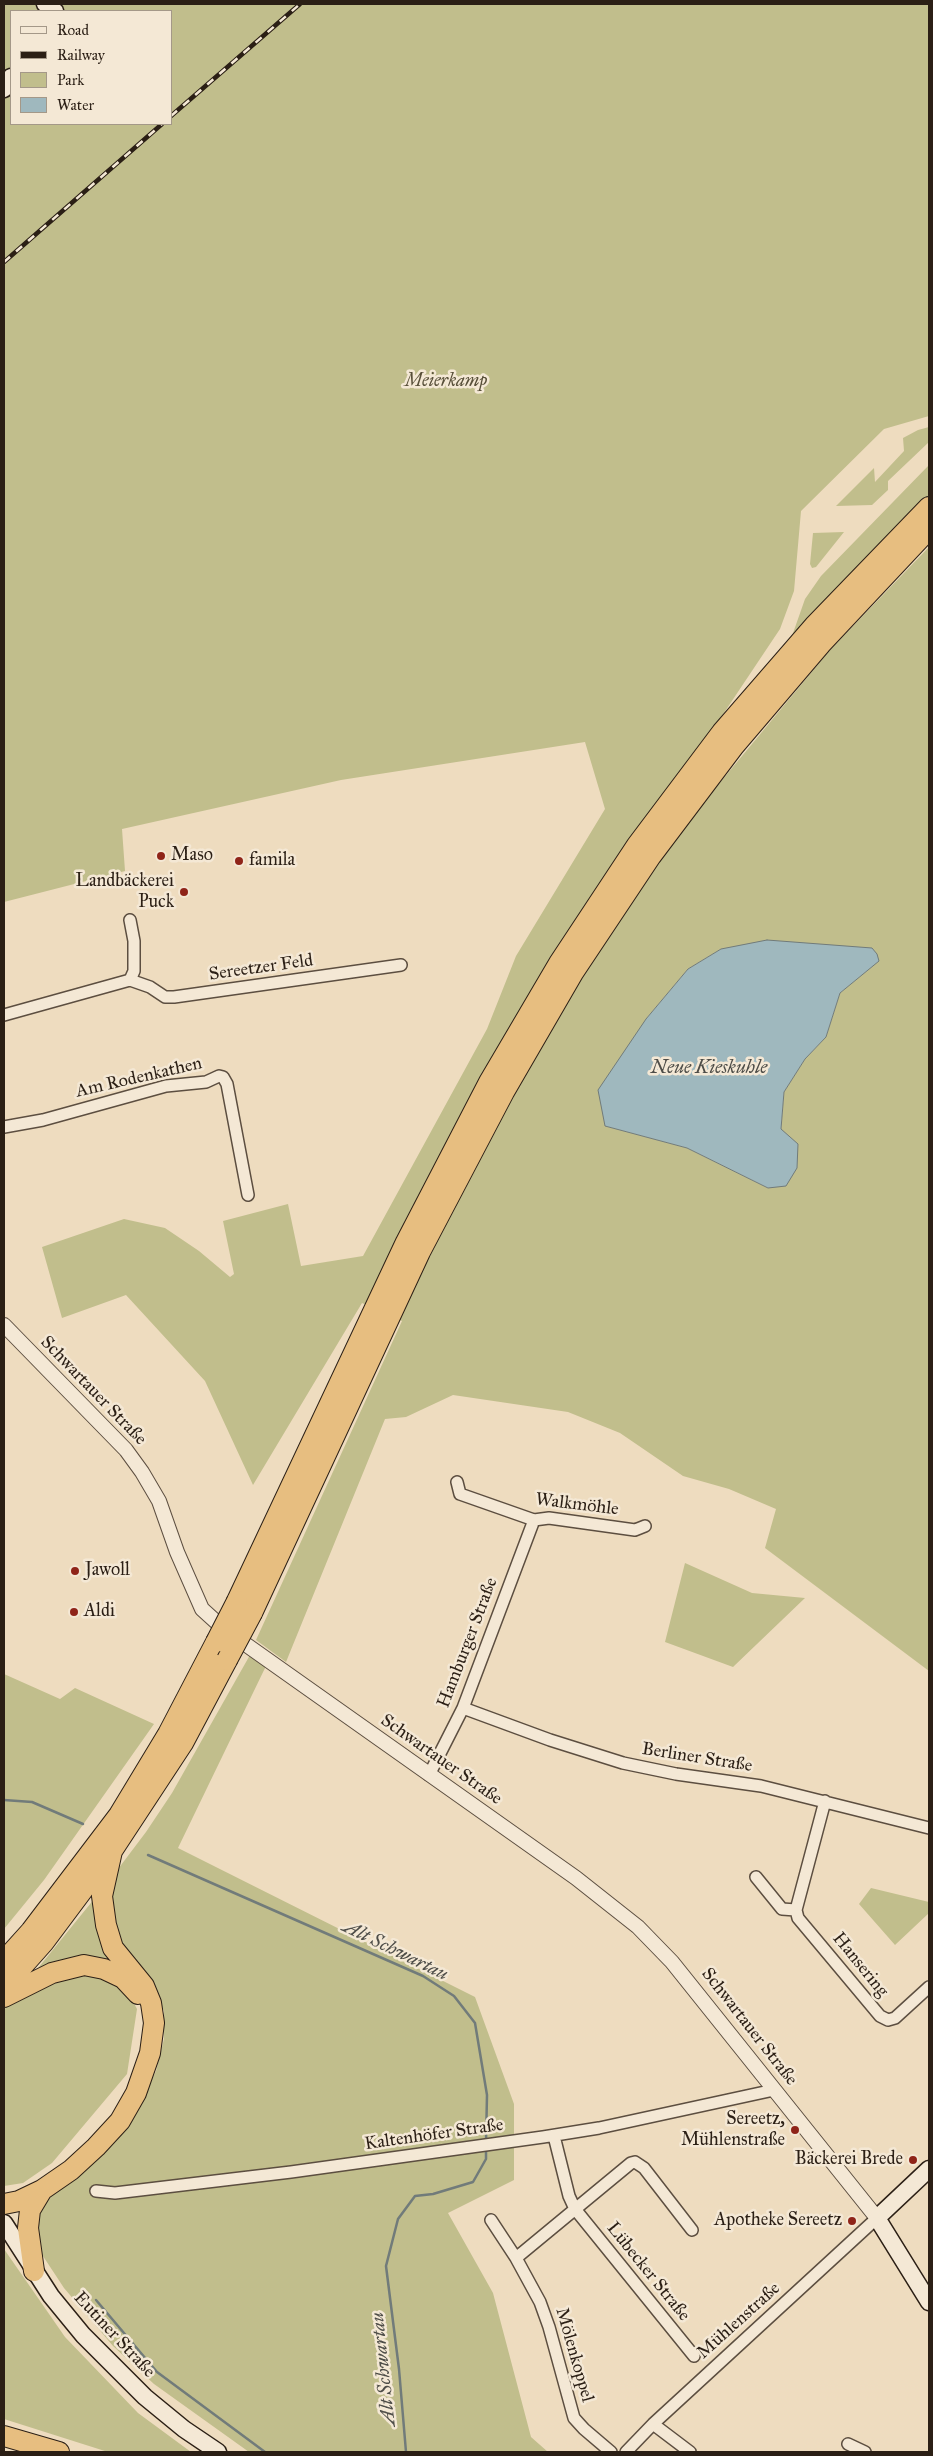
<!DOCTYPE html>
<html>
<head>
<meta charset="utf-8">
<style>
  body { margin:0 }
  #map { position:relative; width:933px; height:2456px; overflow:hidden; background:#eedcbf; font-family:"IM FELL Great Primer",serif }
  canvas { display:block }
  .frame { position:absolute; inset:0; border:5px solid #2b1f15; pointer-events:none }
  .legend { position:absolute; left:10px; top:10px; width:162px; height:115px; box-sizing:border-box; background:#f4e8d5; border:1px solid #a49888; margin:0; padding:6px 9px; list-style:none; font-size:15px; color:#2b1f15 }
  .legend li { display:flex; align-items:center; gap:10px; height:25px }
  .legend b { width:25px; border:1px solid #a49888 }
</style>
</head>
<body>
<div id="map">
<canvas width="933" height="2456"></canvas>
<div class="frame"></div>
<ul class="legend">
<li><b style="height:6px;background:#f4e8d5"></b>Road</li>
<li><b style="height:6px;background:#2b1f15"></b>Railway</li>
<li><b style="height:14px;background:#c1be8c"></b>Park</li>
<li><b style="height:14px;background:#9fb8be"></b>Water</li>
</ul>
</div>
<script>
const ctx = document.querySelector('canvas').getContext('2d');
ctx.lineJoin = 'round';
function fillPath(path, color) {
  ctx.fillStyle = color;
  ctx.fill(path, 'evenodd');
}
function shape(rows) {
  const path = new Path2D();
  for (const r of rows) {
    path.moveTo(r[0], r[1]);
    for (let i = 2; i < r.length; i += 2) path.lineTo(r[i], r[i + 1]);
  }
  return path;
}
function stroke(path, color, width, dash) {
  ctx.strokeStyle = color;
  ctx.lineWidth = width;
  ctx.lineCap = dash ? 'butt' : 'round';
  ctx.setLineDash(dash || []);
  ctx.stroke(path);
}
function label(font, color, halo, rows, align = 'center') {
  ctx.font = font + ' "IM FELL Great Primer",serif';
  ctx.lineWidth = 5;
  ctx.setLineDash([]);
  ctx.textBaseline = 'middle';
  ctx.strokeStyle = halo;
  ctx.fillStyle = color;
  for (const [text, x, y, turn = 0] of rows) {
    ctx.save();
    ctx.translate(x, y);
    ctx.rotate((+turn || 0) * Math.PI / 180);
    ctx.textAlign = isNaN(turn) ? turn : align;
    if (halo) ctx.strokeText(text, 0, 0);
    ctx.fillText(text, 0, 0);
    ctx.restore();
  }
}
fillPath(shape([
  [4,4,929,4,929,416,884,429,801,511,794,591,780,629,482,1075,428,1177,464,1191,513,1096,581,977,654,862,830,650,929,547,929,1671,765,1548,776,1509,729,1489,683,1476,620,1433,568,1412,453,1395,406,1417,385,1419,286,1662,256,1640,402,1321,362,1303,253,1485,205,1381,126,1295,62,1318,42,1247,124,1219,165,1228,199,1251,230,1277,234,1274,223,1221,288,1204,301,1266,363,1256,487,1029,516,956,605,809,585,742,341,780,122,829,125,871,4,902],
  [11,11,171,11,171,124,11,124],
  [721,949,878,961,840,993,826,1037,805,1059,784,1092,781,1129,768,1188,687,1148,606,1126,646,1019,688,969],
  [929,427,929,442,888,481,888,490,872,505,836,506,874,468,875,482,904,451,903,438,918,430],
  [929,465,929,499,792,636,805,599,821,576],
  [844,532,816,567,812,568,810,564,813,533],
  [685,1563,752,1593,805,1598,733,1667,665,1642],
  [250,1655,266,1666,178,1848,475,1997,514,2104,514,2180,448,2213,493,2293,531,2437,548,2452,249,2452,154,2384,113,2346,64,2288,39,2250,31,2231,41,2198,130,2122,156,2071,164,2039,164,2011,150,1982,128,1992,137,2009,127,2074,52,2163,23,2183,4,2186,4,2010,112,1877,146,1832,172,1793],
  [4,1674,60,1699,75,1688,154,1724,44,1880,4,1929],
  [871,1888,929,1902,929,1913,895,1945,859,1904],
  [4,2249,65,2337,138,2413,191,2452,108,2452,4,2419]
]), '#c1be8c');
const water = shape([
  [767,940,872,948,877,954,879,961,840,993,826,1037,805,1059,784,1092,781,1129,798,1144,797,1168,786,1186,768,1188,687,1148,605,1126,598,1090,646,1019,688,969,721,949,767,940]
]);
fillPath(water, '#9fb8be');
stroke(water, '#717b7a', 1);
stroke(shape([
  [4,1800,32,1802,83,1824],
  [148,1855,423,1976,454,1996,475,2023,487,2095,486,2141],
  [96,2300,157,2372,265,2452],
  [406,2452,399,2369,386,2266,398,2219,415,2196,433,2194,473,2182,486,2159,486,2149]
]), '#717b7a', 2.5);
const minor = shape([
  [130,980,134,971,134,941,130,920],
  [4,1015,130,980,150,987,165,997,174,997,401,965],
  [4,1127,43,1120,166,1086,206,1082,219,1076,223,1077,227,1084,248,1195],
  [457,1482,460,1494,534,1520,549,1518,635,1530,645,1526],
  [463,1708,550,1740,623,1763,676,1774,761,1786,929,1828],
  [429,1775,463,1708,534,1520],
  [825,1801,796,1910,798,1918,880,2016,888,2020,895,2018,929,1987],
  [756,1877,782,1909,796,1910],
  [554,2136,569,2196,575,2209,694,2356],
  [96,2191,115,2193,291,2172,543,2137,599,2128,774,2090],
  [491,2220,516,2258,540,2302,549,2327,574,2418,584,2429,611,2452],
  [516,2258,631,2163,635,2162,644,2168,692,2230],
  [653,2424,690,2452],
  [848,2444,865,2452],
  [626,2452,653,2424,877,2218]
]);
const tertiary = shape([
  [4,1325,126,1450,142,1472,159,1501,177,1552,202,1609,224,1629,576,1878,638,1927,672,1962,877,2218]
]);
const secondary = shape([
  [45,4,55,11],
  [4,89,11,77],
  [929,2169,877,2218,929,2302],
  [4,2223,51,2296,83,2335,145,2397,184,2429,218,2452]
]);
const motorway = shape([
  [237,1601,406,1242,489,1082,559,963,637,845,722,732,814,626,929,507],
  [252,1613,420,1252,504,1092,573,973,651,856,734,746,821,644,929,529],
  [4,1961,31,1931,119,1815,168,1734,216,1642],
  [4,1987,44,1942,112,1851,183,1743,227,1660],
  [4,1997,52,1973,84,1965,104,1969,123,1978,138,1994],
  [4,2204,19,2201,42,2190,71,2170,96,2147,120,2121,136,2093,150,2053,154,2023,151,2003,144,1986,113,1948,106,1925,102,1896,112,1851],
  [34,2271,28,2228,30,2210,42,2190],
  [4,2436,59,2452]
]);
stroke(minor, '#5c4e40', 14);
stroke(tertiary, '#5c4e40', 16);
stroke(secondary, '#2b1f15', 19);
stroke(motorway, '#2b1f15', 22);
stroke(minor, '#f4e8d5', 11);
stroke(tertiary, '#f4e8d5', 14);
stroke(secondary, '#f4e8d5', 16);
stroke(motorway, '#e7be80', 20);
const rail = shape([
  [171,116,300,4],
  [4,262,162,124]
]);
stroke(rail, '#2b1f15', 4.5);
stroke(rail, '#f4e8d5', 2.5, [8]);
const motorwayBridge = shape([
  [216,1642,237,1601],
  [227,1660,252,1613]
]);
stroke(motorwayBridge, '#2b1f15', 22, []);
stroke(motorwayBridge, '#e7be80', 20);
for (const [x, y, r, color] of [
  [161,856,5,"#8f2418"],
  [239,861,5,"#8f2418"],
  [184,892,5,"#8f2418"],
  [75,1571,5,"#8f2418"],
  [74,1612,5,"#8f2418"],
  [795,2130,5,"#8f2418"],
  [913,2160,5,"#8f2418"],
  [852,2221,5,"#8f2418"]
]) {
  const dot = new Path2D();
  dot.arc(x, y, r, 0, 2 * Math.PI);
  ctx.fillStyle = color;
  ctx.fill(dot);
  stroke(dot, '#f4e8d5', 2);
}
label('italic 18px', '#584f39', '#f4e8d5', [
  ["Meierkamp",446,382]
]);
label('18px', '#2b1f15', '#f4e8d5', [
  ["Maso",171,856],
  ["famila",249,861],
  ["Landbäckerei",174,882,"right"],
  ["Puck",174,903,"right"],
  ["Jawoll",85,1571],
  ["Aldi",84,1612],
  ["Sereetz,",785,2120,"right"],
  ["Mühlenstraße",785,2141,"right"],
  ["Bäckerei Brede",903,2160,"right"],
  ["Apotheke Sereetz",842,2221,"right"]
], 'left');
label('18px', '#2b1f15', '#f4e8d5', [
  ["Sereetzer Feld",261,968,-8],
  ["Am Rodenkathen",139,1078,-13],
  ["Schwartauer Straße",93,1391,46],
  ["Walkmöhle",577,1505,7],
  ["Hamburger Straße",468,1643,-69],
  ["Berliner Straße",697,1758,9],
  ["Schwartauer Straße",441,1760,35],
  ["Hansering",860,1965,51],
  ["Schwartauer Straße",749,2027,52],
  ["Kaltenhöfer Straße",434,2135,-8],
  ["Lübecker Straße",648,2272,51],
  ["Mühlenstraße",739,2321,-42],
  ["Eutiner Straße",114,2335,47],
  ["Mölenkoppel",574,2355,74]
]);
label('italic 19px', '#4e4d48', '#f4e8d5', [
  ["Neue Kieskuhle",709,1068],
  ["Alt Schwartau",395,1951,26],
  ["Alt Schwartau",384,2369,-96]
]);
</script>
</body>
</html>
